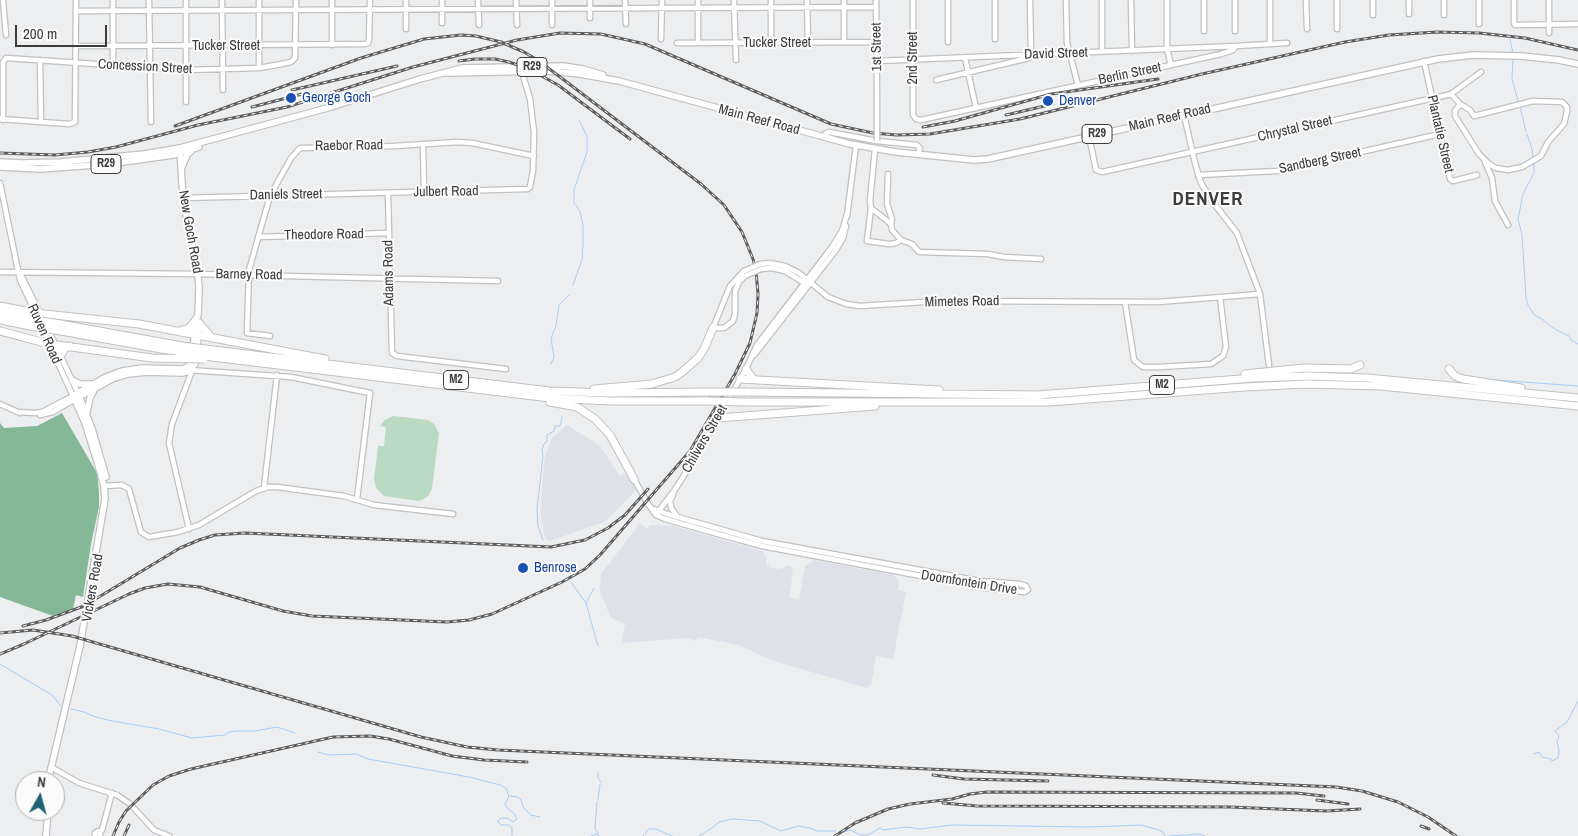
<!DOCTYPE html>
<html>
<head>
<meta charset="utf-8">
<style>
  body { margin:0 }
  #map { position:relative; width:1578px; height:836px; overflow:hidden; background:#edeeef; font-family:"Archivo Narrow",sans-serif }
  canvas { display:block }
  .north { position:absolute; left:15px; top:771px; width:50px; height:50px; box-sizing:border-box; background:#fbfbfc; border:1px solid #afafb0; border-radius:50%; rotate:7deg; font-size:14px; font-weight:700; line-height:20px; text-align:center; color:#3c3c3d }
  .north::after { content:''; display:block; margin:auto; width:18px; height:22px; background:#1f6275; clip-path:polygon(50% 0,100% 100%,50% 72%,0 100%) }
  .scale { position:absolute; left:15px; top:25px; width:92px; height:22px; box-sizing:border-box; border:2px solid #3c3c3d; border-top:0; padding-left:6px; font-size:15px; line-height:18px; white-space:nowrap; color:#3c3c3d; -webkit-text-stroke:4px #fbfbfc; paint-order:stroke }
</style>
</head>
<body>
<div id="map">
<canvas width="1578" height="836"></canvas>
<div class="north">N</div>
<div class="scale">200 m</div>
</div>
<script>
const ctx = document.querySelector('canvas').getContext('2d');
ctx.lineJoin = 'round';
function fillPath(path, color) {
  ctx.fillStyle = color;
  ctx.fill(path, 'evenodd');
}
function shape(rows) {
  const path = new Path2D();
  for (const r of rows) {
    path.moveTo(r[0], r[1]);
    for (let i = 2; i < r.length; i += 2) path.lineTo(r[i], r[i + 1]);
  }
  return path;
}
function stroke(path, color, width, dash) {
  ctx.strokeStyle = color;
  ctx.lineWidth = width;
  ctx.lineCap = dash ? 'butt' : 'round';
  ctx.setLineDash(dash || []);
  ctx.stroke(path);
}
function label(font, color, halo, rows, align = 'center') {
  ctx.font = font + ' "Archivo Narrow",sans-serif';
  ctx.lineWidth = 4;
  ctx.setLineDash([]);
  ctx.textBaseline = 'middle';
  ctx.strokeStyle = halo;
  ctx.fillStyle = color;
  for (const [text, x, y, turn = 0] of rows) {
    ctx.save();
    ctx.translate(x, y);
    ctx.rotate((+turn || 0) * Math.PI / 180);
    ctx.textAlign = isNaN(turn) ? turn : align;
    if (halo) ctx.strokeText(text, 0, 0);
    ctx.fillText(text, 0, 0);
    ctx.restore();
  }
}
fillPath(shape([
  [567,425,600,446,620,476,627,472,636,490,606,521,550,541,545,538,541,515,543,474,545,457,552,438],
  [640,523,647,529,650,525,673,526,762,551,766,557,766,563,770,568,780,569,788,565,792,568,791,571,793,572,789,598,799,600,805,566,814,560,894,575,899,582,898,590,906,592,893,659,876,656,871,686,869,685,867,688,774,661,738,645,698,637,695,641,688,638,622,643,625,624,611,618,600,592,601,574]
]), '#dfe1e8');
fillPath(shape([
  [393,416,428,420,434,424,439,433,432,489,428,496,424,499,418,501,384,496,376,488,374,479,378,446,384,446,386,427,380,426,385,420]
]), '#badac4');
fillPath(shape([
  [62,413,97,473,99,492,99,507,91,544,83,597,76,595,73,609,53,616,0,597,0,423,4,428,37,426]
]), '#85b896');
stroke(shape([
  [1510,39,1513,53],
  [1513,60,1512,79,1519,104],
  [1520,106,1526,132],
  [1527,134,1532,149,1534,167,1534,173,1523,194,1518,219,1522,234,1526,297,1528,305,1534,315,1542,319,1553,328,1569,336,1571,340,1578,344],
  [573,285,582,260,583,245,583,226,580,211,574,203,574,190,587,152,587,136,579,120],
  [551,364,554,357,551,338,556,326,559,305,569,295],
  [1495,380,1578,386],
  [543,540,538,526,537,509,543,456,542,450,544,444,547,441,547,435,554,431,555,426,560,426,562,417],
  [571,582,586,603,598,646],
  [586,603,594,588],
  [0,664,52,695,61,706],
  [71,709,84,712,93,716,107,720,159,729,192,738,225,735,229,732,236,731,255,731,277,727,295,733],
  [318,752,328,755,356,754,368,759,469,777,500,785,506,788,509,797,505,804,506,807,514,813,517,819,513,822,507,818,501,818,498,821,499,823,501,825,509,825,512,828,512,836],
  [1534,754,1539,752,1542,757,1551,759,1552,761,1558,758,1559,751,1557,742,1559,736,1555,731,1567,722,1578,701],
  [598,772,598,778,601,782],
  [510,796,518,797,521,800,523,807,531,815,540,817],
  [598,799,600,784],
  [597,802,595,828,599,836],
  [844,832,850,830,861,835,868,835,880,828,883,830,907,827,920,829,952,825,1090,827,1141,825,1159,830,1163,832,1165,836],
  [591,836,597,834],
  [643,836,649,829,656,829,672,836],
  [699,836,712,828,719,822,732,819,760,821,781,831,798,826,810,828,817,831,836,831],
  [1169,836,1199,834,1205,836]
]), '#a7ccf8', 1);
const minor = shape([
  [3,0,6,35],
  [113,0,113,65],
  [149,0,151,122],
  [186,0,186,102],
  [222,0,223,90],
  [259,0,259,68],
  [332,0,332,45],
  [406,0,406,29],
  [478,0,479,25],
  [516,0,517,25],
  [552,0,552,25],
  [590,0,590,18],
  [625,0,626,24],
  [698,0,698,43],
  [734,0,736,60],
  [807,0,808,43],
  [844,0,844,42],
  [876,0,877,95],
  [913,0,913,115,916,119,921,120,1221,54,1233,50,1236,46,1287,43],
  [948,0,948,42],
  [995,0,995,39],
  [1066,0,1067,43,1078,85],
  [1102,0,1102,52],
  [1131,0,1132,51],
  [1167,0,1167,49,1171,65],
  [1204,0,1204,31],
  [1235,0,1235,31],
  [1306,0,1307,29],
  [1514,0,1514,23,1515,25,1578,24],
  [76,11,876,7],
  [1409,14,1409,0],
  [1373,15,1373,0],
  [1444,15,1444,0],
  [442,23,442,0],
  [1479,24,1479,0],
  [1337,29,1337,0],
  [1549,33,1549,0],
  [661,39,662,0],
  [677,43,876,42],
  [771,43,771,0],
  [1270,44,1270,0],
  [76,46,365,44,368,43,369,40,370,0],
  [965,58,976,108],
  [40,60,41,122],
  [877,61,1236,46],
  [1424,61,1450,179,1453,181,1477,175],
  [936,80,1029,58,1031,54,1030,0],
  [1451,94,1460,104,1470,110,1474,116,1533,101,1562,102,1567,107,1567,111,1564,124,1548,142,1541,156,1522,167,1508,170,1496,168,1489,164,1479,154,1455,116,1455,111,1460,104],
  [1184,115,1195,163,1201,183,1212,201,1237,233,1260,294,1269,365],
  [0,119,69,124,75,122,76,0],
  [3,120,3,62,6,58,186,70,259,68,276,65,291,62,295,58,296,0],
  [1089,136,1096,170,1102,172,1443,96,1451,94,1481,72],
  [824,137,826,133,829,132,877,141,917,145,920,148,918,154],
  [423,144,424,192],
  [875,149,870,201,871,208,891,224,892,230,901,240,912,244,919,252,988,254,1004,257,1041,259],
  [1485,162,1492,178,1495,201,1508,225],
  [888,174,887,204,892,219,891,224],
  [1198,175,1277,171,1440,134],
  [0,183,20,280,36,314],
  [388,193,392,353,397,356,506,369],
  [183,198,528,189,530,187,533,170,534,132,530,99,521,69],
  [871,208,867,241,889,244,896,243,901,240],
  [847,216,856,145],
  [258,237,389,233],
  [760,264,770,263,785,266,799,273,828,297,846,304,860,306,940,301,1158,302,1260,294],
  [761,269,772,268,785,271,806,284],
  [744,271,730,286,713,328,724,328,733,321,735,314,735,291,739,282,745,276],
  [0,272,198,274,498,281],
  [21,275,41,315],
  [1125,302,1134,360,1143,367,1159,367,1211,364,1223,356,1226,347,1220,297],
  [48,329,78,393],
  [270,336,247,333,249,270,270,196,291,158,300,148,394,146,458,142,472,143,534,156],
  [754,355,836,250,843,238,846,226],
  [189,370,291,377,370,393,357,499],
  [0,404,20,413],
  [18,412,35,413,42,412,73,396,42,328],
  [40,415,53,412,75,399],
  [634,479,648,504,651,508,656,515,665,519,725,536,762,546,985,588,1024,592,1028,590,1026,586,1020,584,980,581,762,541,667,514,651,508],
  [104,486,122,485,129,489,141,532,149,537,178,532,199,525,256,491,268,487,277,487,344,496,374,505,453,514],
  [264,488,277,375],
  [673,495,670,501,671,508,677,516],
  [657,513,674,491,690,466,746,369,757,345,832,247,842,231,847,214],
  [189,529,169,443,172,424,192,371],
  [51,767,79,783,117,795,130,804,154,830,169,836],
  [100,832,102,830,112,793],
  [95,836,95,833,98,831,100,833,100,836]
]);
const major = shape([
  [444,73,550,71,580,74,619,81,850,144,896,152,974,160,988,159,1438,59,1473,55,1521,56,1559,60,1578,64],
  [0,162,22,163,61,162,144,154,180,148,331,107,420,79,462,68,563,66,583,69,603,75],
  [0,167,40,169,109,164,173,155,199,147],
  [182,167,187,155,193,149],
  [72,380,80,384,92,384],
  [78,393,92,429,106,477],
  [77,398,112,379,128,374,148,372,182,373,190,371,196,362,199,322],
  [87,412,90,398,94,390],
  [48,781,80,646,105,499,104,486,97,461,85,423,73,396,106,377,122,371,142,368,183,369,189,366,192,361,196,319,198,315,199,287,197,267,185,210,182,183,180,148],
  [46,836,48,811]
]);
const highway = shape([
  [0,306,35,313,139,324,325,359],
  [0,313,29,319],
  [0,320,30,326],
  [199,323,210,336],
  [60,324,182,346],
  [182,330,188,329,195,321],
  [0,331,49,344,79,348],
  [61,331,178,352],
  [205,349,549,391,607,393,708,392],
  [61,355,65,348,70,346],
  [204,356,550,398,610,401,707,401],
  [746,369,753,379],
  [1449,369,1455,376,1463,379,1521,388],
  [1245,374,1304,368,1351,369,1360,365],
  [740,379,939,390],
  [594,389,652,384,675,377,682,372,698,358,704,349,713,328],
  [746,392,1038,395,1253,378,1309,376,1367,378,1578,398],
  [550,402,577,407,595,419,610,435,634,479],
  [745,402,1049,402,1244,387,1306,384,1381,386,1578,406],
  [718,418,875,406]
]);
stroke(minor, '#c1c1c2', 7);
stroke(major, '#c1c1c2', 8);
stroke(highway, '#c1c1c2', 9);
stroke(minor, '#fff', 4.5);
stroke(major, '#fff', 5.5);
stroke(highway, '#fff', 7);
const rail = shape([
  [459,61,475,59,495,59,509,62,529,69,558,85,630,139],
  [292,90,397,66],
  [252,107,302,94],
  [1006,115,1053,104],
  [923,127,955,121,1051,94,1158,79],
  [0,153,55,155,88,152,116,147,198,125,287,107,413,67,517,40,560,33,601,34,645,44,831,124,873,133,897,135,930,134,1020,119,1202,74,1345,42,1389,35,1437,32,1479,33,1525,38,1578,50],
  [23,626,46,620,84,606,180,548,199,540,215,535,245,533,551,547,585,540,608,528,625,515,648,489],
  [0,633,33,630,72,636,421,737,467,747,498,750,1336,787,1362,791,1398,802,1428,817,1456,836],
  [0,654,24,644,129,594,145,588,168,584,200,587,283,611,312,616,447,622,469,620,492,614,562,582,585,569,600,555,690,451,735,374,750,343,757,313,758,294,756,271,753,259,742,232,724,205,701,184,539,61,524,52,501,42,476,36,461,35,424,39,361,58,175,126],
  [933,775,964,779,1048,781],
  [1317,800,1348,804],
  [943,803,977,806,1230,807,1326,811,1360,809],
  [1421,826,1429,829],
  [113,836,119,822,126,811,153,785,169,776,191,769,333,737,370,736,389,739,452,756,484,760,527,762],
  [124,836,129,825],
  [835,836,855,823,888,809,910,804,952,799,970,794,987,792,1296,793,1324,796]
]);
stroke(rail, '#5e5e5f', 3);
stroke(rail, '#fbfbfc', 1, [4]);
const minorBridge = shape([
  [877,141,877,95],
  [744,271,760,264],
  [745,276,761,269]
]);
const highwayBridge = shape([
  [29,319,60,324],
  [30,326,61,331],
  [182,346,205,349],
  [79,348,152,358,204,359],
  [178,352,204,356],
  [708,392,746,392],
  [707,401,745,402]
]);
stroke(minorBridge, '#c1c1c2', 7, []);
stroke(highwayBridge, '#c1c1c2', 9, []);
stroke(minorBridge, '#fff', 4.5);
stroke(highwayBridge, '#fff', 7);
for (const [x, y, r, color] of [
  [291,98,6,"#1a4fb4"],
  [1048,101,6,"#1a4fb4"],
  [523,568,6,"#1a4fb4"]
]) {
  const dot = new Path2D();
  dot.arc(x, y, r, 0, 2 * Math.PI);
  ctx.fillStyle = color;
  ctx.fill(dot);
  stroke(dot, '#fbfbfc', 2);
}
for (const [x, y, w] of [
  [532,67,30],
  [1097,134,30],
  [106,164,30],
  [456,380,25],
  [1162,385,25]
]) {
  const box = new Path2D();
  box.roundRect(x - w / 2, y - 9.5, w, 19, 4);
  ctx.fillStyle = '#fbfbfc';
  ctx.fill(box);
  stroke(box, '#3c3c3d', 1);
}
label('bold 12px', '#3c3c3d', null, [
  ["R29",532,67],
  ["R29",1097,134],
  ["R29",106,164],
  ["M2",456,380],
  ["M2",1162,385]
]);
label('14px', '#3c3c3d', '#fbfbfc', [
  ["Tucker Street",777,43],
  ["Tucker Street",226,46],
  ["1st Street",877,47,-91],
  ["David Street",1056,54,-2],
  ["2nd Street",913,58,-90],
  ["Concession Street",145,67,3],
  ["Berlin Street",1130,74,-12],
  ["Main Reef Road",1170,118,-13],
  ["Main Reef Road",759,120,15],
  ["Chrystal Street",1295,129,-13],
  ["Plantatie Street",1440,134,77],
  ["Raebor Road",349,146,-1],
  ["Sandberg Street",1320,161,-12],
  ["Julbert Road",446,192,-1],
  ["Daniels Street",286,195,-1],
  ["New Goch Road",190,232,80],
  ["Theodore Road",324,235,-1],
  ["Adams Road",389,273,-91],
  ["Barney Road",249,275,1],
  ["Mimetes Road",962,302,-1],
  ["Ruven Road",44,334,66],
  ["Chilvers Street",705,439,-60],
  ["Doornfontein Drive",969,583,9],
  ["Vickers Road",93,588,-80]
]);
label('14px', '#164399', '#fbfbfc', [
  ["George Goch",302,98],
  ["Denver",1059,101],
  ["Benrose",534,568]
], 'left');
ctx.letterSpacing = '1px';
label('bold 19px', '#3c3c3d', '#fbfbfc', [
  ["DENVER",1208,200]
]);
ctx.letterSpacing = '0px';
</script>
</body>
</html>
